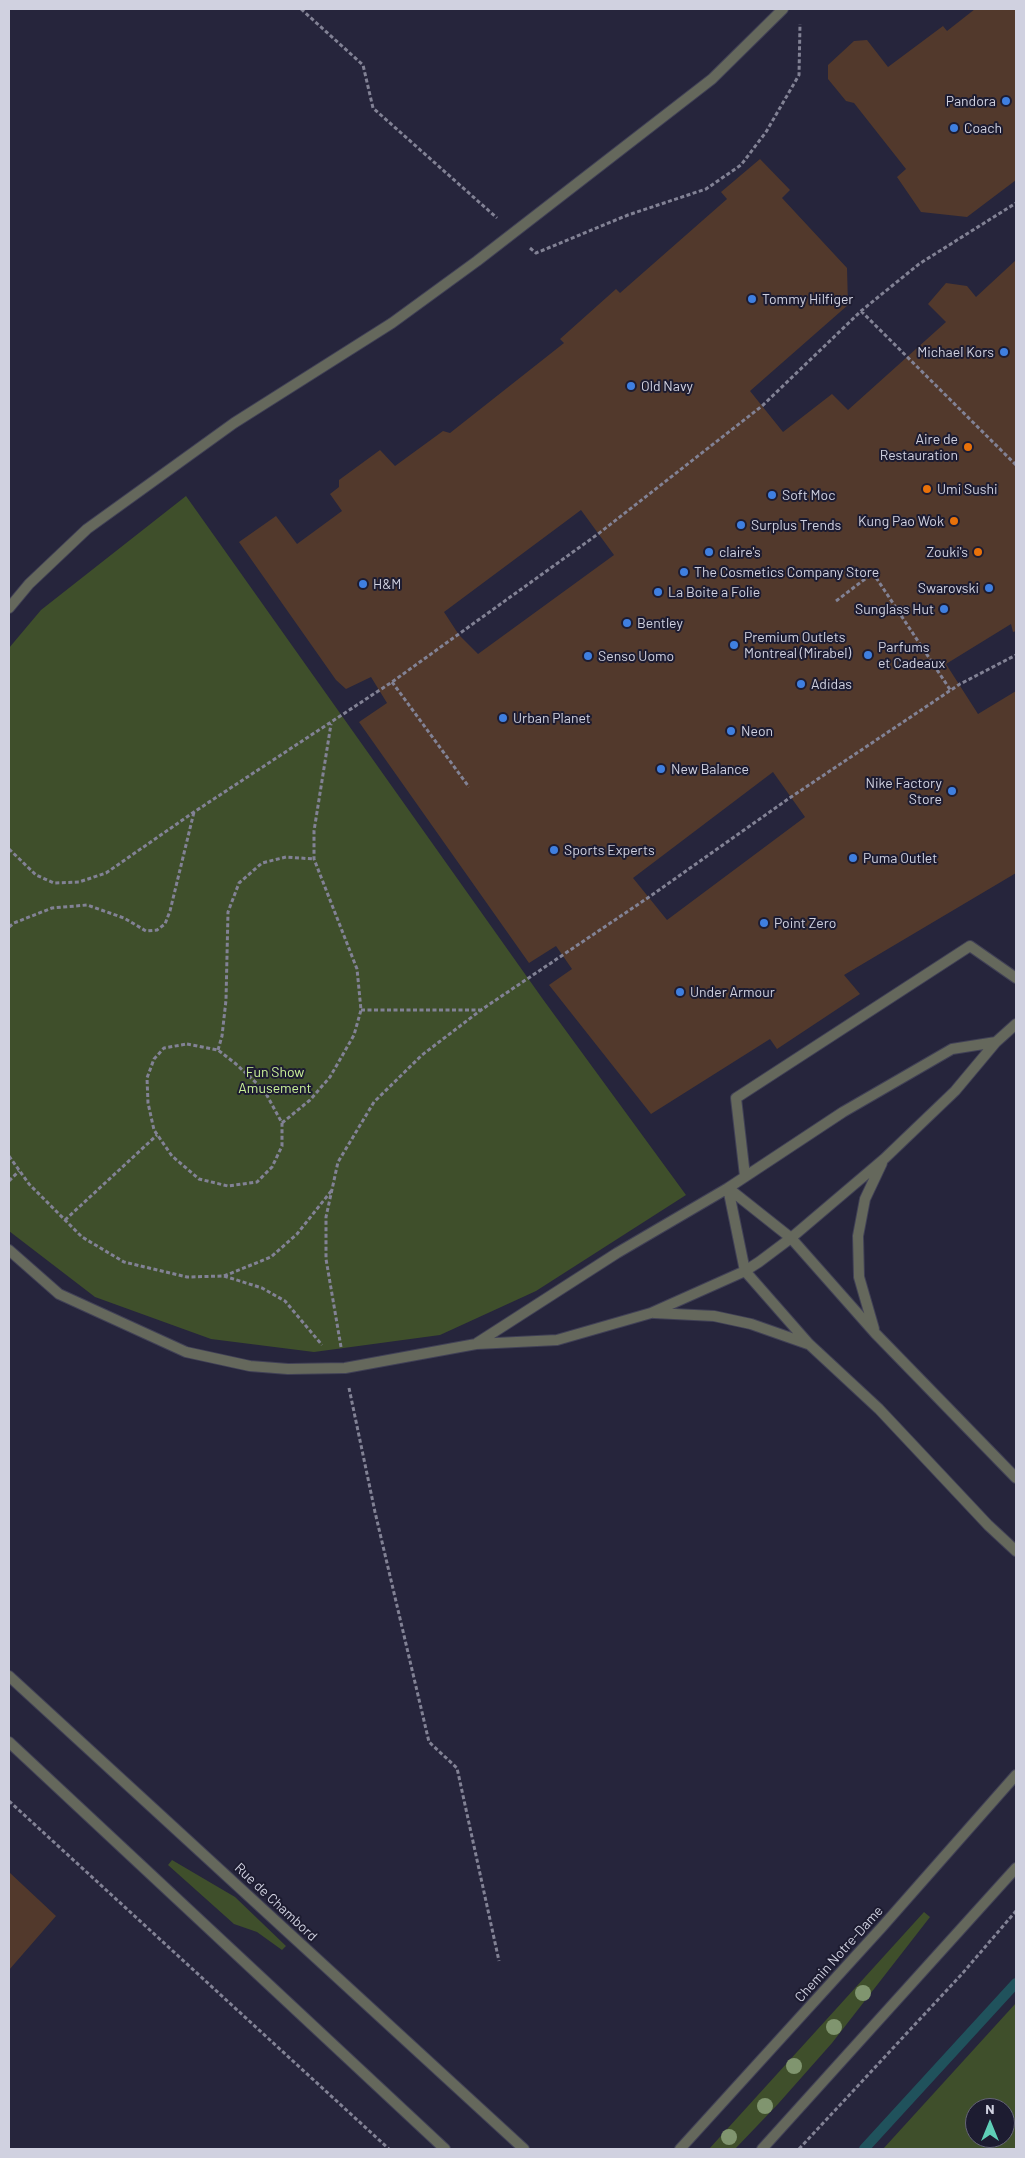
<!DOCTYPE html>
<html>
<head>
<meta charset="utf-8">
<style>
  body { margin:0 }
  #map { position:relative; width:1025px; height:2158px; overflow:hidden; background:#26253c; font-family:Barlow,sans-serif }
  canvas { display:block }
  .frame { position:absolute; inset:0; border:10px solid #d0d1e0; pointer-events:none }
  .north { position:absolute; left:965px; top:2098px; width:50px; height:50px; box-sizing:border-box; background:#1d1c31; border:1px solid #656477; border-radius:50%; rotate:0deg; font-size:14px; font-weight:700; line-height:20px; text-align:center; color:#d0d1e0 }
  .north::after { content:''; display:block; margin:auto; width:18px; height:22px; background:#5eceb7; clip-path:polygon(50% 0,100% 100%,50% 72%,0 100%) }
</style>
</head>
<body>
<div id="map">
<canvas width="1025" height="2158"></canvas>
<div class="frame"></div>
<div class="north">N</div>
</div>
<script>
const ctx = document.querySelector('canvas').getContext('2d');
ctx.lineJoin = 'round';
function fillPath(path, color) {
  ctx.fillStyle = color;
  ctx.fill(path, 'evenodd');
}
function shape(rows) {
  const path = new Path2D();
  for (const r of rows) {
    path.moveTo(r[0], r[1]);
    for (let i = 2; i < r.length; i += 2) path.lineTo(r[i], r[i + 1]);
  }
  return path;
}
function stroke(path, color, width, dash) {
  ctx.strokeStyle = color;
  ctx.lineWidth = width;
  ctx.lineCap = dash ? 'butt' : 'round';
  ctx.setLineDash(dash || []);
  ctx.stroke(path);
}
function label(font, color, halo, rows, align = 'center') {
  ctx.font = font + ' Barlow,sans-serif';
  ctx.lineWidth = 4;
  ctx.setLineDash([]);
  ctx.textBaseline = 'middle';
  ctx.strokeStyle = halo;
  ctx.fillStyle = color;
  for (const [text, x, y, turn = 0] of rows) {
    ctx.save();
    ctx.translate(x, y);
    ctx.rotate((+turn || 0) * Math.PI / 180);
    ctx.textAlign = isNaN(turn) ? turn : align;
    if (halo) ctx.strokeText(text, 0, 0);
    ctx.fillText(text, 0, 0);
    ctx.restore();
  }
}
fillPath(shape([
  [186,496,542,998,686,1195,536,1291,440,1335,314,1352,211,1339,95,1297,9,1231,9,648,41,610],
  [172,1860,235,1897,286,1946,282,1950,257,1932,234,1924,168,1865],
  [924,1912,930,1917,832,2043,778,2104,735,2149,709,2149],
  [1016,2003,1016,2149,883,2149],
  [975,2108,1005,2108,1005,2138,975,2138]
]), '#3f4f2b');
stroke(shape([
  [864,2149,1016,1983]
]), '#20525c', 10);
fillPath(shape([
  [975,9,1016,9,1016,180,967,217,921,212,897,177,906,169,854,103,846,101,828,79,828,65,854,41,867,40,888,67,943,26,947,31],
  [760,159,790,190,782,198,847,268,848,305,750,391,783,432,832,394,848,410,946,322,928,304,946,283,967,286,976,297,1016,260,1016,631,1013,632,1011,624,946,664,978,714,1016,691,1016,873,844,975,860,994,777,1049,770,1039,651,1114,549,985,572,969,556,946,529,963,359,722,387,703,371,677,346,689,336,680,239,542,276,516,297,544,342,511,330,494,339,487,339,480,380,450,395,466,443,431,450,433,564,343,560,339,616,289,620,293,727,199,721,192],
  [581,510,614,555,478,654,459,635,444,612],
  [773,772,805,817,667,920,633,878],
  [9,1872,56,1916,9,1970]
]), '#52392c');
const service = shape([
  [9,608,29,584,87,529,234,423,392,323,477,261,712,79,783,9],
  [745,1176,736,1098,970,946,1016,978],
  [728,1188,745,1271,809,1344,879,1409,988,1525,1016,1551],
  [728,1188,791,1238,875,1333,1016,1478],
  [9,1250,59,1294,186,1352,250,1366,288,1369,345,1368,476,1344,557,1340,651,1313,745,1271,759,1262,791,1238,884,1159,955,1091,996,1042,1016,1024],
  [654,1313,714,1316,751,1324,808,1344],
  [874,1329,859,1277,858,1236,865,1199,882,1163],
  [477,1343,617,1253,728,1188,843,1112,952,1049,996,1042]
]);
const minor = shape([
  [9,1676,524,2149],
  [9,1742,445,2149]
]);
const tertiary = shape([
  [680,2149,882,1927,1016,1775],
  [762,2149,1016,1868]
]);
stroke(service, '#414156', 12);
stroke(minor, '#414156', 12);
stroke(tertiary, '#414156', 12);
stroke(shape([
  [301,9,363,65,373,108,497,218],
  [530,248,536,253,628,215,706,189,741,165,766,132,799,75,800,24],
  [861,311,1016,465],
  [836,601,873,573,951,691],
  [392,682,469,787],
  [9,849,36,875,54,883,79,882,106,873,194,812,392,682,598,534,762,406,861,311,919,264,1016,203],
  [9,927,14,923,52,908,87,905,124,918,146,931,157,930,165,924,170,911,194,812],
  [361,1010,480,1010],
  [187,1044,218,1050,236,1064,264,1090,282,1123,282,1146,272,1167,257,1182,228,1186,199,1179,172,1156,154,1130,148,1103,147,1078,154,1059,164,1048,187,1044],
  [218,1050,222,1036,226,1000,228,912,239,883,262,863,286,857,314,859],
  [282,1123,310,1100,330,1077,354,1035,361,1010,357,969,314,859,314,831,331,724],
  [9,1156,29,1184,82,1237,124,1262,187,1277,224,1276,262,1288,285,1301,322,1345],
  [9,1181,19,1171],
  [65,1220,157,1135],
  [224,1276,271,1257,297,1234,332,1190],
  [341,1347,326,1259,326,1217,338,1162,374,1102,422,1055,481,1010,649,897,791,797,960,684,1016,655],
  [349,1388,375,1512,429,1742,457,1768,499,1961],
  [9,1801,389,2149],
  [799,2149,961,1975,1016,1911]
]), '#828295', 3, [4, 2.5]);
stroke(service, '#65685c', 10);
stroke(minor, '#65685c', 10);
stroke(tertiary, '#65685c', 10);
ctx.fillStyle = '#80956f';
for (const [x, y] of [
  [863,1993],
  [834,2027],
  [794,2066],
  [765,2106],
  [729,2137]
]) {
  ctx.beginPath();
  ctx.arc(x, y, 8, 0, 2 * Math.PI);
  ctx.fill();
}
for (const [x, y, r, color] of [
  [1006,101,5,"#3f7fe0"],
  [954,128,5,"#3f7fe0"],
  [752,299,5,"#3f7fe0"],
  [1004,352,5,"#3f7fe0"],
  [631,386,5,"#3f7fe0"],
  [968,447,5,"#e8710a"],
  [927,489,5,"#e8710a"],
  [772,495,5,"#3f7fe0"],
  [954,521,5,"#e8710a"],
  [741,525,5,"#3f7fe0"],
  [709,552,5,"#3f7fe0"],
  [978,552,5,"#e8710a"],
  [684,572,5,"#3f7fe0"],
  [363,584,5,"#3f7fe0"],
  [989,588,5,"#3f7fe0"],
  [658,592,5,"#3f7fe0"],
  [944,609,5,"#3f7fe0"],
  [627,623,5,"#3f7fe0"],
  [734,645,5,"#3f7fe0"],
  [868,655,5,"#3f7fe0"],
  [588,656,5,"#3f7fe0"],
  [801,684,5,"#3f7fe0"],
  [503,718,5,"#3f7fe0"],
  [731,731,5,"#3f7fe0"],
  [661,769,5,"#3f7fe0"],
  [952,791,5,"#3f7fe0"],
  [554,850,5,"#3f7fe0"],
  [853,858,5,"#3f7fe0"],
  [764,923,5,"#3f7fe0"],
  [680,992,5,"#3f7fe0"]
]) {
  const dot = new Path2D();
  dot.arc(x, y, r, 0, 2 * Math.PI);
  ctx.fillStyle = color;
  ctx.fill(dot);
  stroke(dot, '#1d1c31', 2);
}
label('14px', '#d0d1e0', '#1d1c31', [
  ["Pandora",996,101,"right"],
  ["Coach",964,128],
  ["Tommy Hilfiger",762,299],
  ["Michael Kors",994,352,"right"],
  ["Old Navy",641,386],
  ["Aire de",958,439,"right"],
  ["Restauration",958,455,"right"],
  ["Umi Sushi",937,489],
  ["Soft Moc",782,495],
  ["Kung Pao Wok",944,521,"right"],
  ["Surplus Trends",751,525],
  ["claire's",719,552],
  ["Zouki's",968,552,"right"],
  ["The Cosmetics Company Store",694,572],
  ["H&M",373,584],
  ["Swarovski",979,588,"right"],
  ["La Boite a Folie",668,592],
  ["Sunglass Hut",934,609,"right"],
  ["Bentley",637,623],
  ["Premium Outlets",744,637],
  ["Montreal (Mirabel)",744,653],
  ["Parfums",878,647],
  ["et Cadeaux",878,663],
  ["Senso Uomo",598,656],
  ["Adidas",811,684],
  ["Urban Planet",513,718],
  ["Neon",741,731],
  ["New Balance",671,769],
  ["Nike Factory",942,783,"right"],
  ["Store",942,799,"right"],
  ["Sports Experts",564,850],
  ["Puma Outlet",863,858],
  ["Point Zero",774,923],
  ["Under Armour",690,992]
], 'left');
label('14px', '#caf198', '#1d1c31', [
  ["Fun Show",275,1072],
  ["Amusement",275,1088]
]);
label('14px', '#d0d1e0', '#1d1c31', [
  ["Rue de Chambord",276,1902,43],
  ["Chemin Notre-Dame",839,1954,-48]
]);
</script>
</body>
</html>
